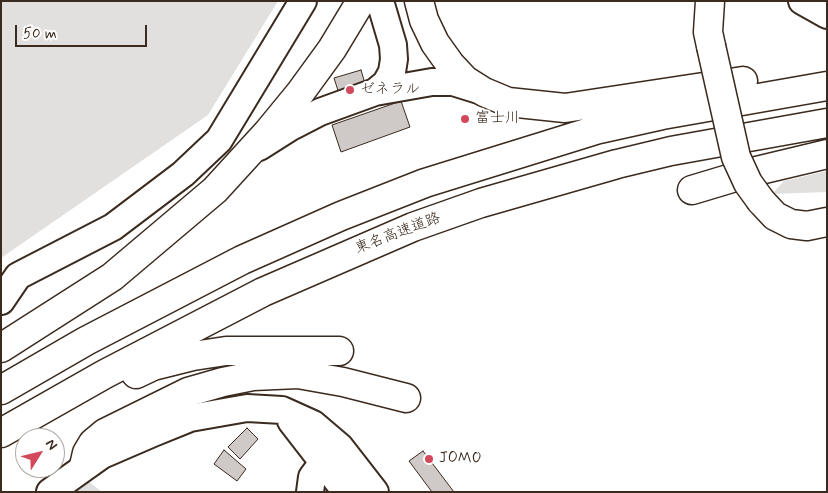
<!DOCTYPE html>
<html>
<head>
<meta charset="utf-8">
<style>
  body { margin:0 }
  #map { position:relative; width:828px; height:493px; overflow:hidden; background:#fff; font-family:Mynerve,sans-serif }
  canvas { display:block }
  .frame { position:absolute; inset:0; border:2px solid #3b2a1e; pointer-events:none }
  .north { position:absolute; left:15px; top:428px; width:50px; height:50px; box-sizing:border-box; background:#fff; border:1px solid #b1aaa5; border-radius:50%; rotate:54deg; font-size:14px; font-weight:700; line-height:20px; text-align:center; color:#3b2a1e }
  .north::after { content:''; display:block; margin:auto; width:18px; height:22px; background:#d1495b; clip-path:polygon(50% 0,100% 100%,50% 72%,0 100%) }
  .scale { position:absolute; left:15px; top:25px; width:132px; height:22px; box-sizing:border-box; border:2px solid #3b2a1e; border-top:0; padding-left:6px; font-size:15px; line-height:18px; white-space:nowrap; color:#3b2a1e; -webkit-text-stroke:4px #fff; paint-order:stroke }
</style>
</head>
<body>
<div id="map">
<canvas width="828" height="493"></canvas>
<div class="frame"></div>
<div class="north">N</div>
<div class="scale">50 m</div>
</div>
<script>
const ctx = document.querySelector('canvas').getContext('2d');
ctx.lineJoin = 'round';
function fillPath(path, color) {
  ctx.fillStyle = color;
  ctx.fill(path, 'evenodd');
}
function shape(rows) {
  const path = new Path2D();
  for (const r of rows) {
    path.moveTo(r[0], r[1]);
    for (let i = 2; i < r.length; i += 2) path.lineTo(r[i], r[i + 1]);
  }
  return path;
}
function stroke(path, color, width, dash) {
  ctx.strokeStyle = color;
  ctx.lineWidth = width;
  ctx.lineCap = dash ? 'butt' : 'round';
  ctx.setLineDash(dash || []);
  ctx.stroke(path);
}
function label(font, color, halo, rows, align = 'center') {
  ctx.font = font + ' Mynerve,"Klee One",sans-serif';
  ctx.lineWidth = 4;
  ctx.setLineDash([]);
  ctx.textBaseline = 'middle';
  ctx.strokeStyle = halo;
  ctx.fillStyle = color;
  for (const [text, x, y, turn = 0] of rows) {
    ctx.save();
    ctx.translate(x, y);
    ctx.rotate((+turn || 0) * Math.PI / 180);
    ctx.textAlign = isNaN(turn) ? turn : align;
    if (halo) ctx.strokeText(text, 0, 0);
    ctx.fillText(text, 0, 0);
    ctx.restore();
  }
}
fillPath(shape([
  [1,1,278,1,208,115,1,258],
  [827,171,827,192,772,194,784,181],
  [87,480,102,492,67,492]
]), '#e2e0de');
const building = shape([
  [361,70,372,107,340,97,334,78,361,70],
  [401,101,410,127,341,152,332,125,401,101],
  [247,428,258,439,240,459,228,447,247,428],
  [224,450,246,469,237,481,214,464,224,450],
  [423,451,454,492,432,492,409,461,423,451]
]);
fillPath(building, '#cfcac7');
stroke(building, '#3b2a1e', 1);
const minor = shape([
  [802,1,827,15],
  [375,92,432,82,453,82,482,91],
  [259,147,289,128,320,112,375,92,386,83,392,72,394,59,393,45,380,1],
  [1,301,18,276,113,227,183,174,219,140,303,1],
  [291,421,346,492],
  [50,492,102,455,153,433,190,418,247,408,282,410,313,424,340,447,375,492],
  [310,492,312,477,324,461]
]);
const highway = shape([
  [419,1,424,20,435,43,450,64,465,80,484,92,508,102,565,108,743,81],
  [710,1,708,32,711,46],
  [692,190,752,172,827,154],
  [761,201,775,216,791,224,807,226,827,222],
  [1,348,112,277,215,190,268,132,300,93,332,49,361,1],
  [136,374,153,366,193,356,226,351,339,351],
  [1,390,86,341,242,260,341,216,425,183,599,129,662,115,827,86],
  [1,433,105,374,263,292,413,227,481,203,617,164,671,151,827,123],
  [84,466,87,453,93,443,105,433,188,392,223,382,253,376,298,374,343,382,406,398]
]);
stroke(minor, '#3b2a1e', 30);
stroke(highway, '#3b2a1e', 31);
stroke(minor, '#fff', 26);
stroke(highway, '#fff', 28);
const highwayBridge = shape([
  [711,46,736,157,748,183,761,201]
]);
stroke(highwayBridge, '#3b2a1e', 31, []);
stroke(highwayBridge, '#fff', 28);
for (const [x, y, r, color] of [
  [350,90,5,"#d1495b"],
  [465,119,5,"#d1495b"],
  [429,459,5,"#d1495b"]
]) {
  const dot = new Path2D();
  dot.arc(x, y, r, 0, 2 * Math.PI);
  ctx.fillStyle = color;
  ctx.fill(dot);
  stroke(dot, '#fff', 2);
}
label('15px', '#3b2a1e', '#fff', [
  ["ゼネラル",360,90],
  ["富士川",475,119],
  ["JOMO",439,459]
], 'left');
label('15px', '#3b2a1e', '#fff', [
  ["東名高速道路",398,234,-21]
]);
</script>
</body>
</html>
